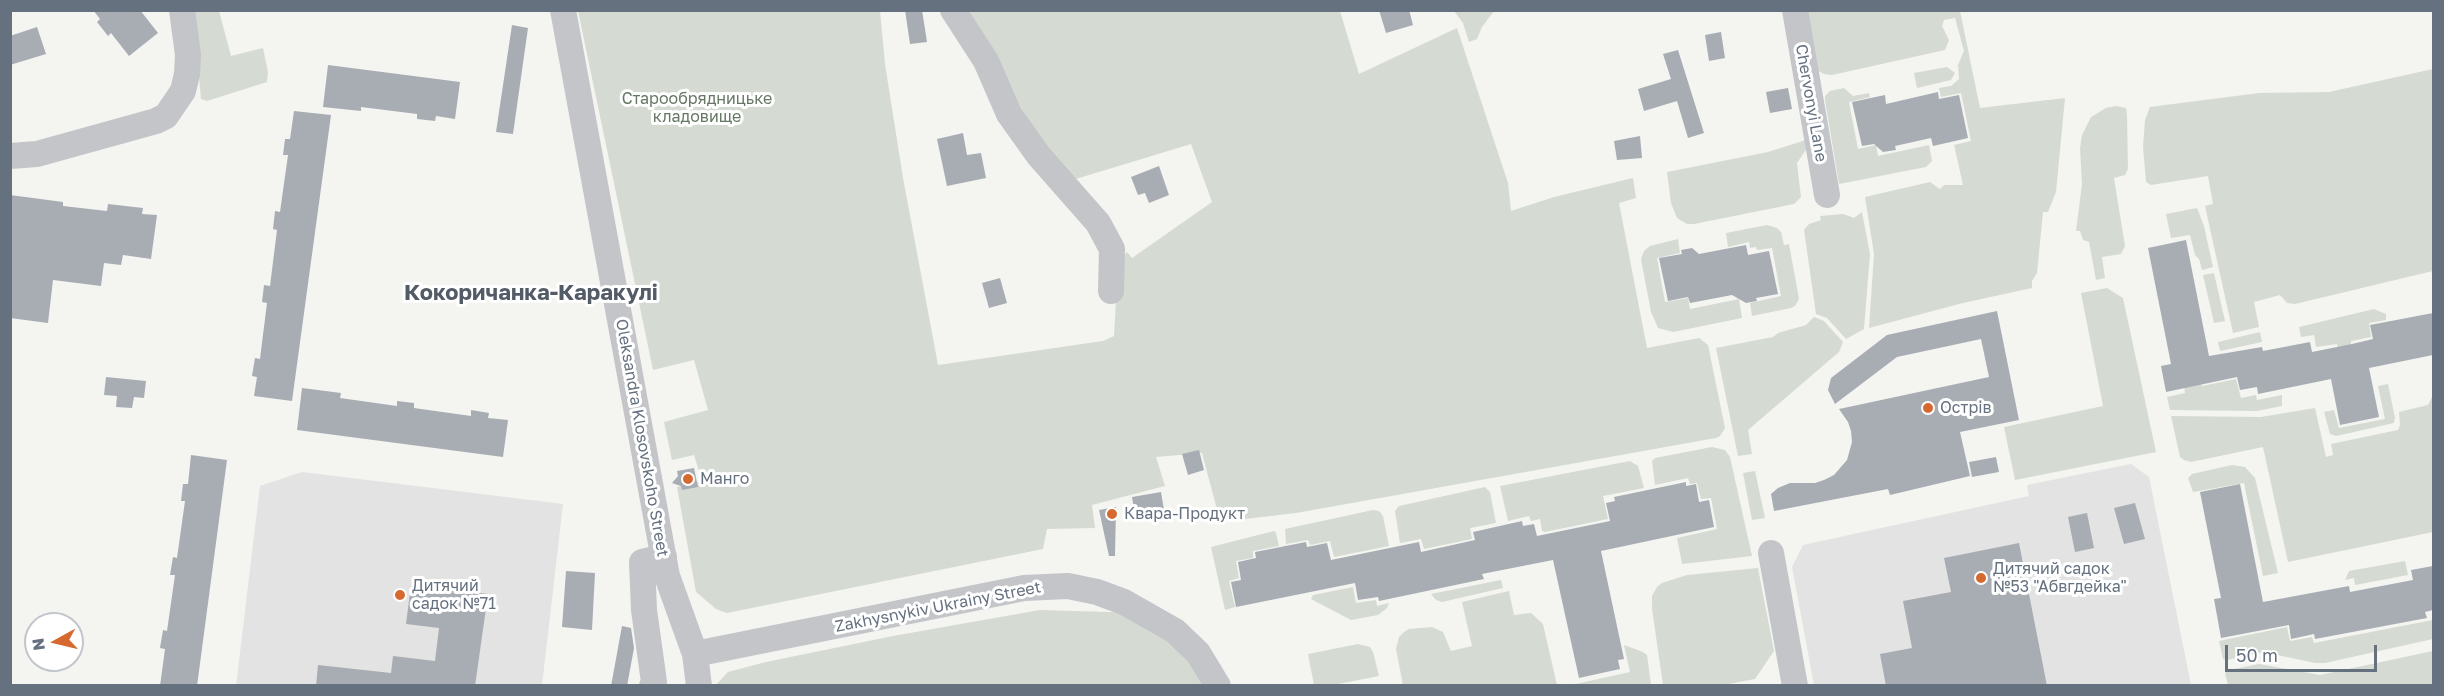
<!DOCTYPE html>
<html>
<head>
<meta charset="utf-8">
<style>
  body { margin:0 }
  #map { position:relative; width:2444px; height:696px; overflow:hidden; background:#f4f4f1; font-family:"Golos Text",sans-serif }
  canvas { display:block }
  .frame { position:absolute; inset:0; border:12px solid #667180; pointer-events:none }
  .north { position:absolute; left:24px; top:612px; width:60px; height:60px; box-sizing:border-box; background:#fff; border:2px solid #c2c6cc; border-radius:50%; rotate:262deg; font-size:16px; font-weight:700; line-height:24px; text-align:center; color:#667180 }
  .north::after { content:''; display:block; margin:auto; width:21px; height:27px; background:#d66930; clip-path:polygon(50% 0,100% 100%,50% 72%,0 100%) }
  .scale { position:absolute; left:2225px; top:645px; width:152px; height:27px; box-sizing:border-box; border:3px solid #667180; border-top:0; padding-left:8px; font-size:18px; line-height:21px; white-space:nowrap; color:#667180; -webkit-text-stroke:4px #fff; paint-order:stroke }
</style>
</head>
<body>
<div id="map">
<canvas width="2444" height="696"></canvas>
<div class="frame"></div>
<div class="north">N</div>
<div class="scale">50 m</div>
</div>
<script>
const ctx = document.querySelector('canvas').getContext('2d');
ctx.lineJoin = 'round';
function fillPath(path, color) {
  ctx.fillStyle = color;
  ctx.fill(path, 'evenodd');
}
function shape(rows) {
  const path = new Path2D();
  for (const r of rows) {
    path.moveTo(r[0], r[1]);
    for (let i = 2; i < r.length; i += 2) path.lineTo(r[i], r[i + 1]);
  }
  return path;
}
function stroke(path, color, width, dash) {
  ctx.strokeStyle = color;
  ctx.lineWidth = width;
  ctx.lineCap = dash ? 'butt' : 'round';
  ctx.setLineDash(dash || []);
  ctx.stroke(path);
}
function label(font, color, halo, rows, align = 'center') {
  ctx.font = font + ' "Golos Text",sans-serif';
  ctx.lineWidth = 6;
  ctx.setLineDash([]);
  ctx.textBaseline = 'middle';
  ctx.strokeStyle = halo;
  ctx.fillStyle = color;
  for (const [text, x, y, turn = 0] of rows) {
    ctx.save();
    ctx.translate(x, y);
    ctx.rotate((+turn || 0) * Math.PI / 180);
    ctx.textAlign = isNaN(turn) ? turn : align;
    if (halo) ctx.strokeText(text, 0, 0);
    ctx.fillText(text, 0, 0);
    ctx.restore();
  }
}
fillPath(shape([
  [2131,464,2149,477,2191,685,1814,685,1792,567,1803,545,2029,496,2027,485],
  [302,472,563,504,542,685,236,686,260,486]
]), '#e2e3e2');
fillPath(shape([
  [193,11,219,11,231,56,263,48,268,72,267,82,207,101,201,99],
  [578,11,880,11,885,64,903,178,938,365,1103,341,1114,336,1118,264,1127,252,1132,258,1212,202,1191,144,1066,182,1042,146,966,11,1340,11,1359,74,1457,28,1508,183,1511,211,1554,197,1633,178,1636,198,1619,203,1647,348,1699,338,1708,345,1725,428,1720,436,1716,438,1296,513,1228,521,1219,517,1202,453,1156,457,1165,486,1092,505,1095,528,1047,529,1043,549,727,613,716,609,696,592,677,487,702,481,694,455,672,460,664,422,708,410,694,360,653,370],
  [1454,11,1494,11,1482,27,1477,39,1469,42,1463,23],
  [1806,11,1960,11,1980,108,2065,98,2056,192,2048,212,2043,212,2037,273,2032,281,2032,288,1963,303,1869,328,1874,254,1865,197,1930,182,1940,189,1944,185,1963,185,1954,145,1971,141,1961,93,1941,97,1939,88,1951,86,1959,79,1958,65,1964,51,1955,18,1944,20,1942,26,1949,40,1945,50,1832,75,1824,74,1817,70],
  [1947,67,1955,73,1951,80,1917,88,1914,73],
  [2433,69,2433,271,2295,304,2287,303,2280,295,2254,302,2259,327,2233,333,2205,206,2213,204,2208,176,2151,185,2146,182,2143,147,2145,120,2150,107,2259,93,2329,92],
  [1844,88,1853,96,1869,93,1870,97,1849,102,1858,149,1876,145,1878,156,1929,145,1932,161,1926,167,1839,184,1825,100,1825,96,1830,91],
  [2116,106,2126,108,2127,115,2128,169,2125,175,2114,178,2125,246,2121,254,2102,257,2105,278,2096,280,2089,242,2083,240,2080,231,2076,231,2082,184,2080,148,2082,135,2091,117,2106,108],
  [1806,140,1807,148,1797,163,1801,197,1794,204,1694,224,1687,224,1677,218,1671,203,1667,172,1768,152],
  [2197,208,2204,226,2213,267,2202,270,2199,259,2195,255,2190,235,2171,238,2166,214],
  [1862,212,1870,254,1864,329,1846,339,1827,318,1816,314,1804,230,1809,224,1821,220,1820,216,1843,214,1854,218],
  [1767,225,1777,228,1781,232,1784,245,1789,244,1799,299,1795,306,1791,308,1752,316,1750,303,1781,296,1772,248,1757,250,1756,247,1750,248,1749,242,1728,247,1726,233],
  [1678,239,1680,253,1657,258,1665,302,1688,298,1690,309,1739,299,1742,318,1673,332,1658,328,1651,312,1641,259,1644,251,1650,246],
  [2214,273,2225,321,2214,323,2203,275],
  [2107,288,2123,298,2156,452,2015,480,2004,427,2103,406,2081,293],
  [2374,309,2386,314,2386,320,2369,323,2371,337,2351,341,2351,346,2338,348,2337,344,2316,347,2314,335,2301,337,2299,327],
  [1814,317,1824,321,1843,342,1839,352,1748,430,1752,454,1738,456,1716,348,1773,337,1778,333,1806,325],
  [2260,332,2262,342,2220,351,2218,342],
  [2236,379,2241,398,2256,395,2257,400,2282,395,2282,406,2257,411,2170,410,2167,397,2185,393,2184,384,2200,381,2202,386],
  [2388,384,2395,418,2394,423,2336,436,2330,434,2324,412,2334,410,2339,428,2385,419,2378,386],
  [2433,395,2433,532,2288,562,2263,447,2191,462,2184,460,2180,457,2171,416,2261,417,2315,408,2326,457,2333,455,2331,444,2398,430,2400,425,2399,412,2428,405],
  [1712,447,1725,450,1730,457,1752,556,1682,564,1677,538,1717,529,1711,498,1701,499,1697,483,1690,484,1688,478,1655,485,1652,461,1655,458],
  [1630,461,1638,466,1644,488,1603,496,1608,519,1545,532,1542,531,1540,519,1531,521,1529,516,1508,521,1500,486],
  [2232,465,2245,467,2255,478,2278,573,2263,576,2244,483,2193,492,2188,478,2192,474],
  [1755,471,1765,518,1752,520,1743,473],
  [1485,487,1490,492,1496,523,1470,528,1472,539,1424,549,1421,539,1400,543,1395,511,1399,506],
  [1373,510,1379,511,1383,516,1389,546,1334,557,1330,541,1310,545,1308,540,1286,544,1285,529],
  [1274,531,1276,533,1279,546,1253,551,1253,558,1236,561,1239,578,1229,581,1235,607,1225,610,1211,547],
  [2405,561,2408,575,2355,585,2354,578,2345,580,2349,571],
  [1758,568,1774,651,1755,679,1723,685,1663,685,1652,609,1652,596,1657,587,1662,583,1687,575],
  [1501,580,1503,588,1442,602,1436,600,1431,594],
  [1353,587,1356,603,1376,600,1377,606,1389,603,1387,608,1378,615,1351,620,1311,599,1313,595],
  [1509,591,1514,615,1531,613,1543,624,1557,685,1403,685,1396,649,1399,637,1404,632,1409,629,1432,627,1443,632,1451,651,1472,646,1462,602],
  [1040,610,1144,613,1218,686,715,686,728,672,766,662,893,636],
  [2433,620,2433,639,2325,663,2315,663,2263,652,2227,660,2223,659,2219,641,2287,627,2290,641,2312,637,2314,643],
  [1358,644,1370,647,1373,652,1379,676,1333,685,1314,685,1308,654],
  [1624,645,1643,652,1647,655,1651,685,1571,685,1630,672],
  [2433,651,2433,685,2228,685,2225,673,2229,670,2259,664,2320,675]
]), '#d5dbd2');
fillPath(shape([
  [93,10,140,10,158,33,129,56,111,33,108,36,97,22,100,19],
  [905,10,922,10,927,42,910,44],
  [1379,10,1409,10,1413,25,1386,33],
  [512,25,528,28,513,134,496,132],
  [37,27,46,54,10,65,10,36],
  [1721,32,1725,58,1709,61,1705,35],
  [1678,50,1704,133,1688,138,1677,101,1644,111,1638,89,1671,79,1663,54],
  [328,65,460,82,455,119,436,116,435,121,417,119,417,114,361,107,361,111,323,107],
  [1788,88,1792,109,1770,113,1766,92],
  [1938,92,1939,99,1959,95,1968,138,1933,146,1931,138,1895,146,1896,150,1883,152,1874,144,1862,146,1852,102,1885,95,1886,104],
  [294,111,331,115,292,401,254,396,257,377,252,376,255,358,260,359,267,303,262,302,264,285,270,286,277,230,273,229,275,211,280,212,288,155,283,155,285,139,290,139],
  [963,133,967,155,981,153,986,178,947,186,937,139],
  [1640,136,1642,158,1617,160,1614,141],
  [1159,166,1169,195,1149,203,1145,193,1138,195,1131,177],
  [10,195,63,202,63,206,107,211,108,204,143,208,142,214,157,215,151,259,123,255,121,265,104,263,101,286,53,280,48,323,10,318],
  [2186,240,2209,356,2262,347,2263,351,2310,342,2312,352,2352,344,2373,339,2370,325,2433,313,2433,355,2369,368,2379,417,2340,425,2331,379,2258,394,2257,387,2240,390,2237,377,2166,392,2161,366,2171,364,2148,248],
  [1746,245,1748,255,1769,251,1778,294,1756,298,1757,301,1746,303,1732,295,1690,303,1688,297,1668,301,1659,258,1682,254,1681,250,1692,248,1699,254],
  [1000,278,1007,303,989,308,982,283],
  [1997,311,2019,420,1960,432,1970,476,1890,495,1888,489,1774,511,1771,494,1778,488,1790,483,1815,483,1824,480,1834,475,1847,460,1852,442,1851,431,1848,422,1839,409,1989,377,1981,339,1897,357,1835,404,1828,390,1831,378,1887,335],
  [106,377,146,381,144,398,134,397,132,408,116,407,117,396,104,395],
  [302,388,341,393,340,398,397,406,397,401,414,403,414,408,471,416,471,410,489,413,488,418,508,420,503,457,297,430],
  [1199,450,1204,470,1188,475,1182,454],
  [191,455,227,460,197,686,160,686,165,649,160,648,163,630,167,631,175,575,170,575,173,557,177,558,185,501,181,501,183,484,188,484],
  [1996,457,1999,472,1972,477,1969,462],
  [694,468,698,487,682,490,681,486,672,483,678,476,677,471],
  [1686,482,1686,486,1696,484,1699,502,1709,500,1714,527,1601,551,1624,659,1618,660,1620,669,1579,678,1553,560,1482,574,1484,579,1379,601,1378,597,1358,600,1355,583,1236,607,1231,582,1241,580,1238,562,1256,558,1255,552,1306,542,1307,547,1327,543,1331,560,1419,542,1421,552,1475,540,1473,532,1522,521,1523,526,1534,524,1537,536,1610,521,1606,503,1615,501,1614,497],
  [2240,484,2263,602,2349,586,2350,592,2413,580,2411,570,2433,566,2433,610,2425,612,2427,618,2315,639,2314,634,2291,639,2289,625,2221,638,2214,599,2221,598,2200,492],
  [1161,492,1164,510,1135,515,1132,497],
  [2135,503,2145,539,2124,544,2114,508],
  [1116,507,1115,556,1109,556,1099,510],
  [2087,513,2094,548,2075,552,2068,517],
  [2019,543,2047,686,1886,686,1880,654,1912,648,1903,601,1951,592,1944,558],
  [566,571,595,573,592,630,562,627],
  [411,585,488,594,475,686,316,686,318,665,391,673,393,656,435,661,439,628,406,624],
  [622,626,631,628,634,648,627,686,611,686]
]), '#a8adb4');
stroke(shape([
  [563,10,667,576,695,654,699,686],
  [953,10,986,61,1009,114,1039,156,1098,223,1112,249,1111,291],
  [1795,10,1827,195],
  [10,156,37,154,156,121,166,116,183,91,187,74,188,55,182,10],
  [1771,553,1795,686],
  [695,654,1024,588,1068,586,1097,592,1124,602,1175,631,1198,653,1218,686],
  [652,686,654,682,644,610,642,562,664,557]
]), '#c3c5c9', 26);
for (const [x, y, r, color] of [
  [1928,408,6,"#d66930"],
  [688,479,6,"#d66930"],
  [1112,514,6,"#d66930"],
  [1981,578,6,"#d66930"],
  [400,595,6,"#d66930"]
]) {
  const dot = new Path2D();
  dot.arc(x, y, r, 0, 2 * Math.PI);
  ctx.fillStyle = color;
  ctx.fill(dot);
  stroke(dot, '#fff', 2);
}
label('16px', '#667864', '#fff', [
  ["Старообрядницьке",697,99],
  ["кладовище",697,117]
]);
label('16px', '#667180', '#fff', [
  ["Chervonyi Lane",1811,103,80],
  ["Oleksandra Klosovskoho Street",642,438,80],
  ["Zakhysnykiv Ukrainy Street",938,607,-11]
]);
label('16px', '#667180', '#fff', [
  ["Острів",1940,408],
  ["Манго",700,479],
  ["Квара-Продукт",1124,514],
  ["Дитячий садок",1993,569],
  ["№53 \"Абвгдейка\"",1993,587],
  ["Дитячий",412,586],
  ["садок №71",412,604]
], 'left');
label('bold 22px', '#535b66', '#fff', [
  ["Кокоричанка-Каракулі",531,293]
]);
</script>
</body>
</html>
